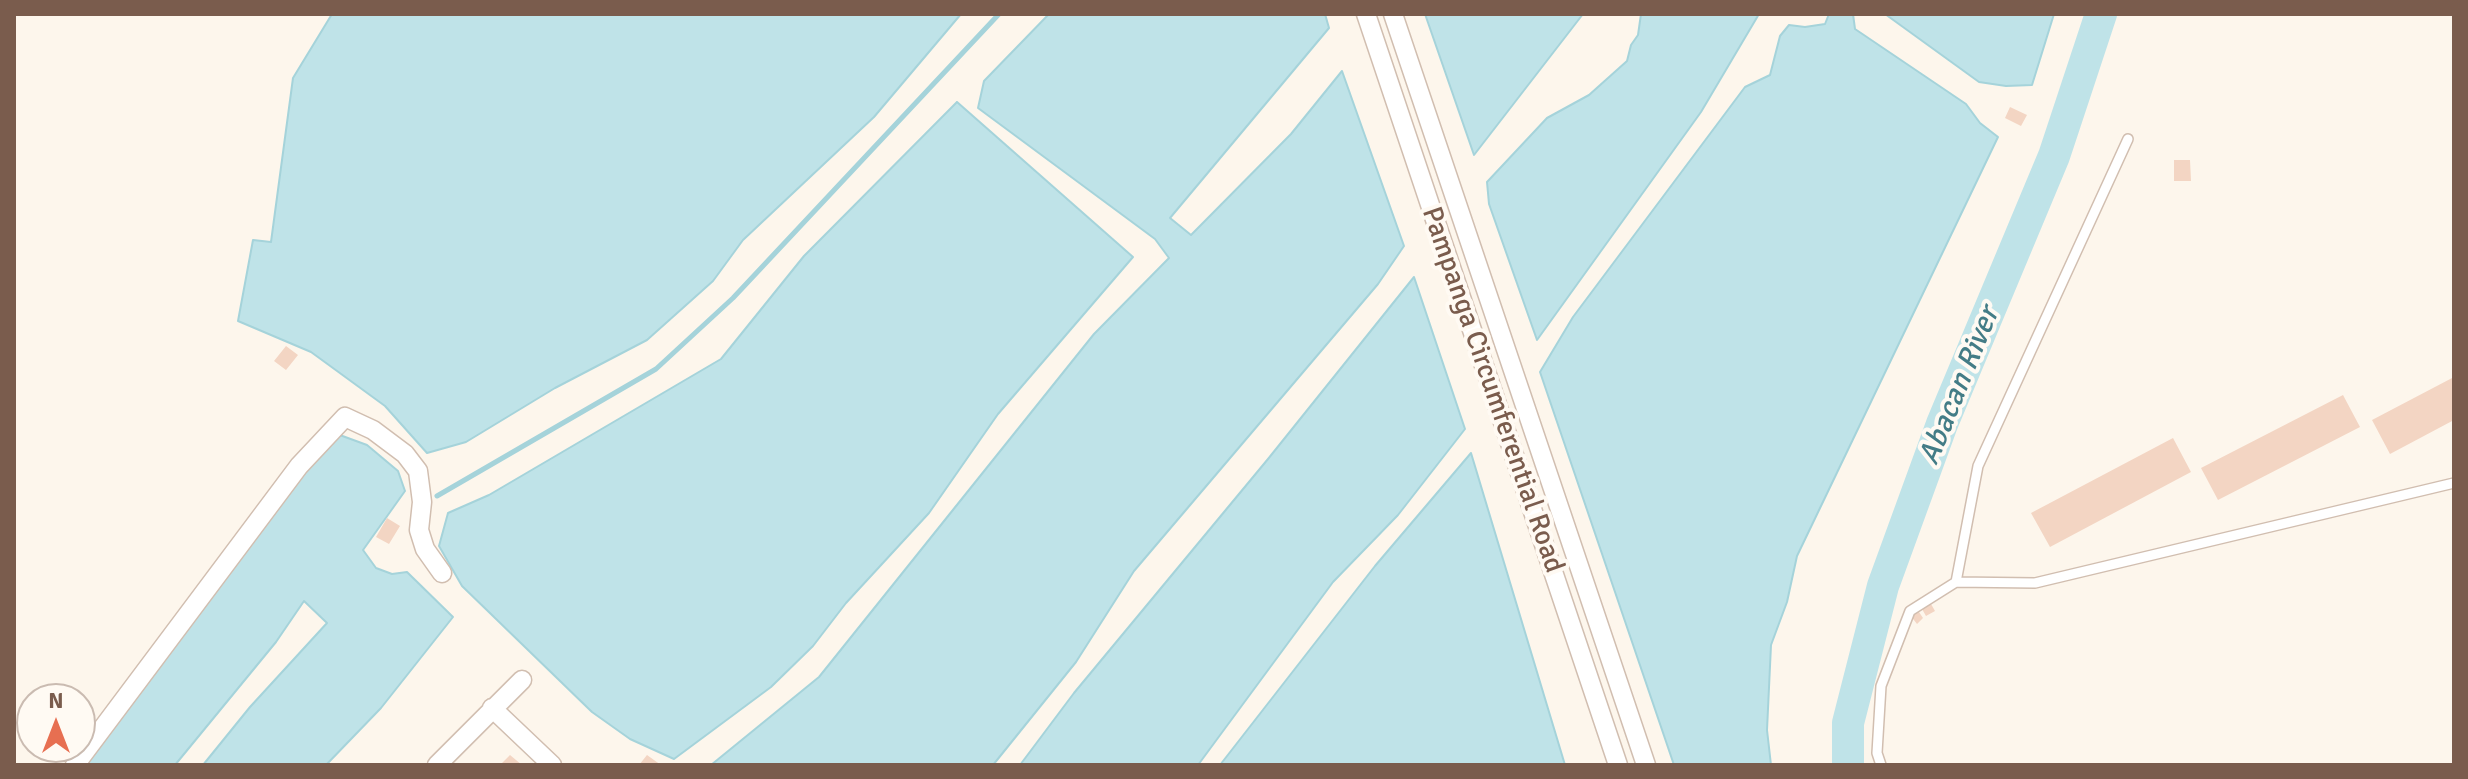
<!DOCTYPE html>
<html>
<head>
<meta charset="utf-8">
<style>
  body { margin:0 }
  #map { position:relative; width:2468px; height:779px; overflow:hidden; background:#fdf6ec; font-family:Signika,sans-serif }
  canvas { display:block }
  .frame { position:absolute; inset:0; border:16px solid #7a5c4d; pointer-events:none }
  .north { position:absolute; left:16px; top:683px; width:80px; height:80px; box-sizing:border-box; background:#fffaf3; border:2px solid #cabbb1; border-radius:50%; rotate:0deg; font-size:22px; font-weight:700; line-height:32px; text-align:center; color:#7a5c4d }
  .north::after { content:''; display:block; margin:auto; width:28px; height:36px; background:#e76f51; clip-path:polygon(50% 0,100% 100%,50% 72%,0 100%) }
</style>
</head>
<body>
<div id="map">
<canvas width="2468" height="779"></canvas>
<div class="frame"></div>
<div class="north">N</div>
</div>
<script>
const ctx = document.querySelector('canvas').getContext('2d');
ctx.lineJoin = 'round';
function fillPath(path, color) {
  ctx.fillStyle = color;
  ctx.fill(path, 'evenodd');
}
function shape(rows) {
  const path = new Path2D();
  for (const r of rows) {
    path.moveTo(r[0], r[1]);
    for (let i = 2; i < r.length; i += 2) path.lineTo(r[i], r[i + 1]);
  }
  return path;
}
function stroke(path, color, width, dash) {
  ctx.strokeStyle = color;
  ctx.lineWidth = width;
  ctx.lineCap = dash ? 'butt' : 'round';
  ctx.setLineDash(dash || []);
  ctx.stroke(path);
}
function label(font, color, halo, rows, align = 'center') {
  ctx.font = font + ' Signika,sans-serif';
  ctx.lineWidth = 8;
  ctx.setLineDash([]);
  ctx.textBaseline = 'middle';
  ctx.strokeStyle = halo;
  ctx.fillStyle = color;
  for (const [text, x, y, turn = 0] of rows) {
    ctx.save();
    ctx.translate(x, y);
    ctx.rotate((+turn || 0) * Math.PI / 180);
    ctx.textAlign = isNaN(turn) ? turn : align;
    if (halo) ctx.strokeText(text, 0, 0);
    ctx.fillText(text, 0, 0);
    ctx.restore();
  }
}
const water = shape([
  [332,14,961,14,874,117,743,240,713,281,647,340,555,388,466,442,427,453,385,406,311,352,238,321,253,240,271,242,293,78,332,14],
  [1049,14,1325,14,1329,28,1170,218,1191,235,1291,134,1342,71,1404,246,1378,284,1134,571,1076,662,993,765,711,765,819,677,1094,334,1169,258,1155,239,978,108,984,81,1049,14],
  [1425,14,1583,14,1474,155,1425,14],
  [1641,14,1759,14,1701,112,1537,340,1489,204,1487,182,1547,118,1589,95,1627,61,1631,45,1638,35,1641,14],
  [1829,14,1853,14,1855,29,1966,104,1980,123,1998,137,1797,556,1787,602,1771,645,1767,730,1771,765,1674,765,1540,372,1573,317,1745,87,1770,75,1780,36,1789,25,1805,27,1825,24,1829,14],
  [1885,14,2054,14,2032,85,2006,86,1979,82,1885,14],
  [957,102,1133,257,998,414,929,513,846,603,813,646,771,687,674,759,630,739,592,712,462,586,439,546,448,513,489,495,721,359,804,256,957,102],
  [1414,277,1465,429,1398,515,1333,582,1198,765,1020,765,1074,693,1268,459,1414,277],
  [337,434,367,445,398,471,405,491,363,550,376,568,392,574,407,572,453,617,381,708,326,765,203,765,250,707,327,623,304,601,276,642,175,765,85,765,270,511,337,434],
  [1471,453,1565,765,1220,765,1375,566,1471,453]
]);
fillPath(water, '#bfe3e8');
stroke(water, '#a5d3da', 2);
stroke(shape([
  [437,496,656,369,733,298,999,14]
]), '#a5d3da', 5);
stroke(shape([
  [1848,765,1848,723,1883,586,1942,424,2054,156,2101,14]
]), '#bfe3e8', 32);
fillPath(shape([
  [2010,107,2027,115,2021,126,2005,118],
  [2174,160,2190,160,2191,181,2174,181],
  [286,346,298,355,286,370,274,361],
  [2454,377,2454,420,2390,454,2372,420],
  [2343,395,2360,427,2218,500,2201,468],
  [2173,438,2191,472,2050,547,2031,513],
  [387,518,400,526,389,544,376,537],
  [1931,604,1935,611,1926,616,1922,609],
  [1917,609,1923,618,1917,624,1910,615],
  [510,755,522,765,500,765],
  [647,755,661,765,639,765]
]), '#f3d5c3');
const lane = shape([
  [1956,582,2035,583,2454,483],
  [1881,765,1877,753,1881,686,1910,611,1956,582,1978,466,2128,139]
]);
const street = shape([
  [1366,14,1618,765],
  [1393,14,1646,765],
  [492,708,552,765],
  [75,765,299,466,345,417,373,430,405,454,418,471,422,502,419,530,425,549,442,573],
  [437,765,522,680]
]);
stroke(lane, '#d1beb0', 12);
stroke(street, '#d1beb0', 21);
stroke(lane, '#fff', 9);
stroke(street, '#fff', 18);
label('28px', '#7a5c4d', '#fffaf3', [
  ["Pampanga Circumferential Road",1492,390,71]
]);
label('italic 30px', '#437c86', '#fffaf3', [
  ["Abacan River",1960,386,-68]
]);
</script>
</body>
</html>
